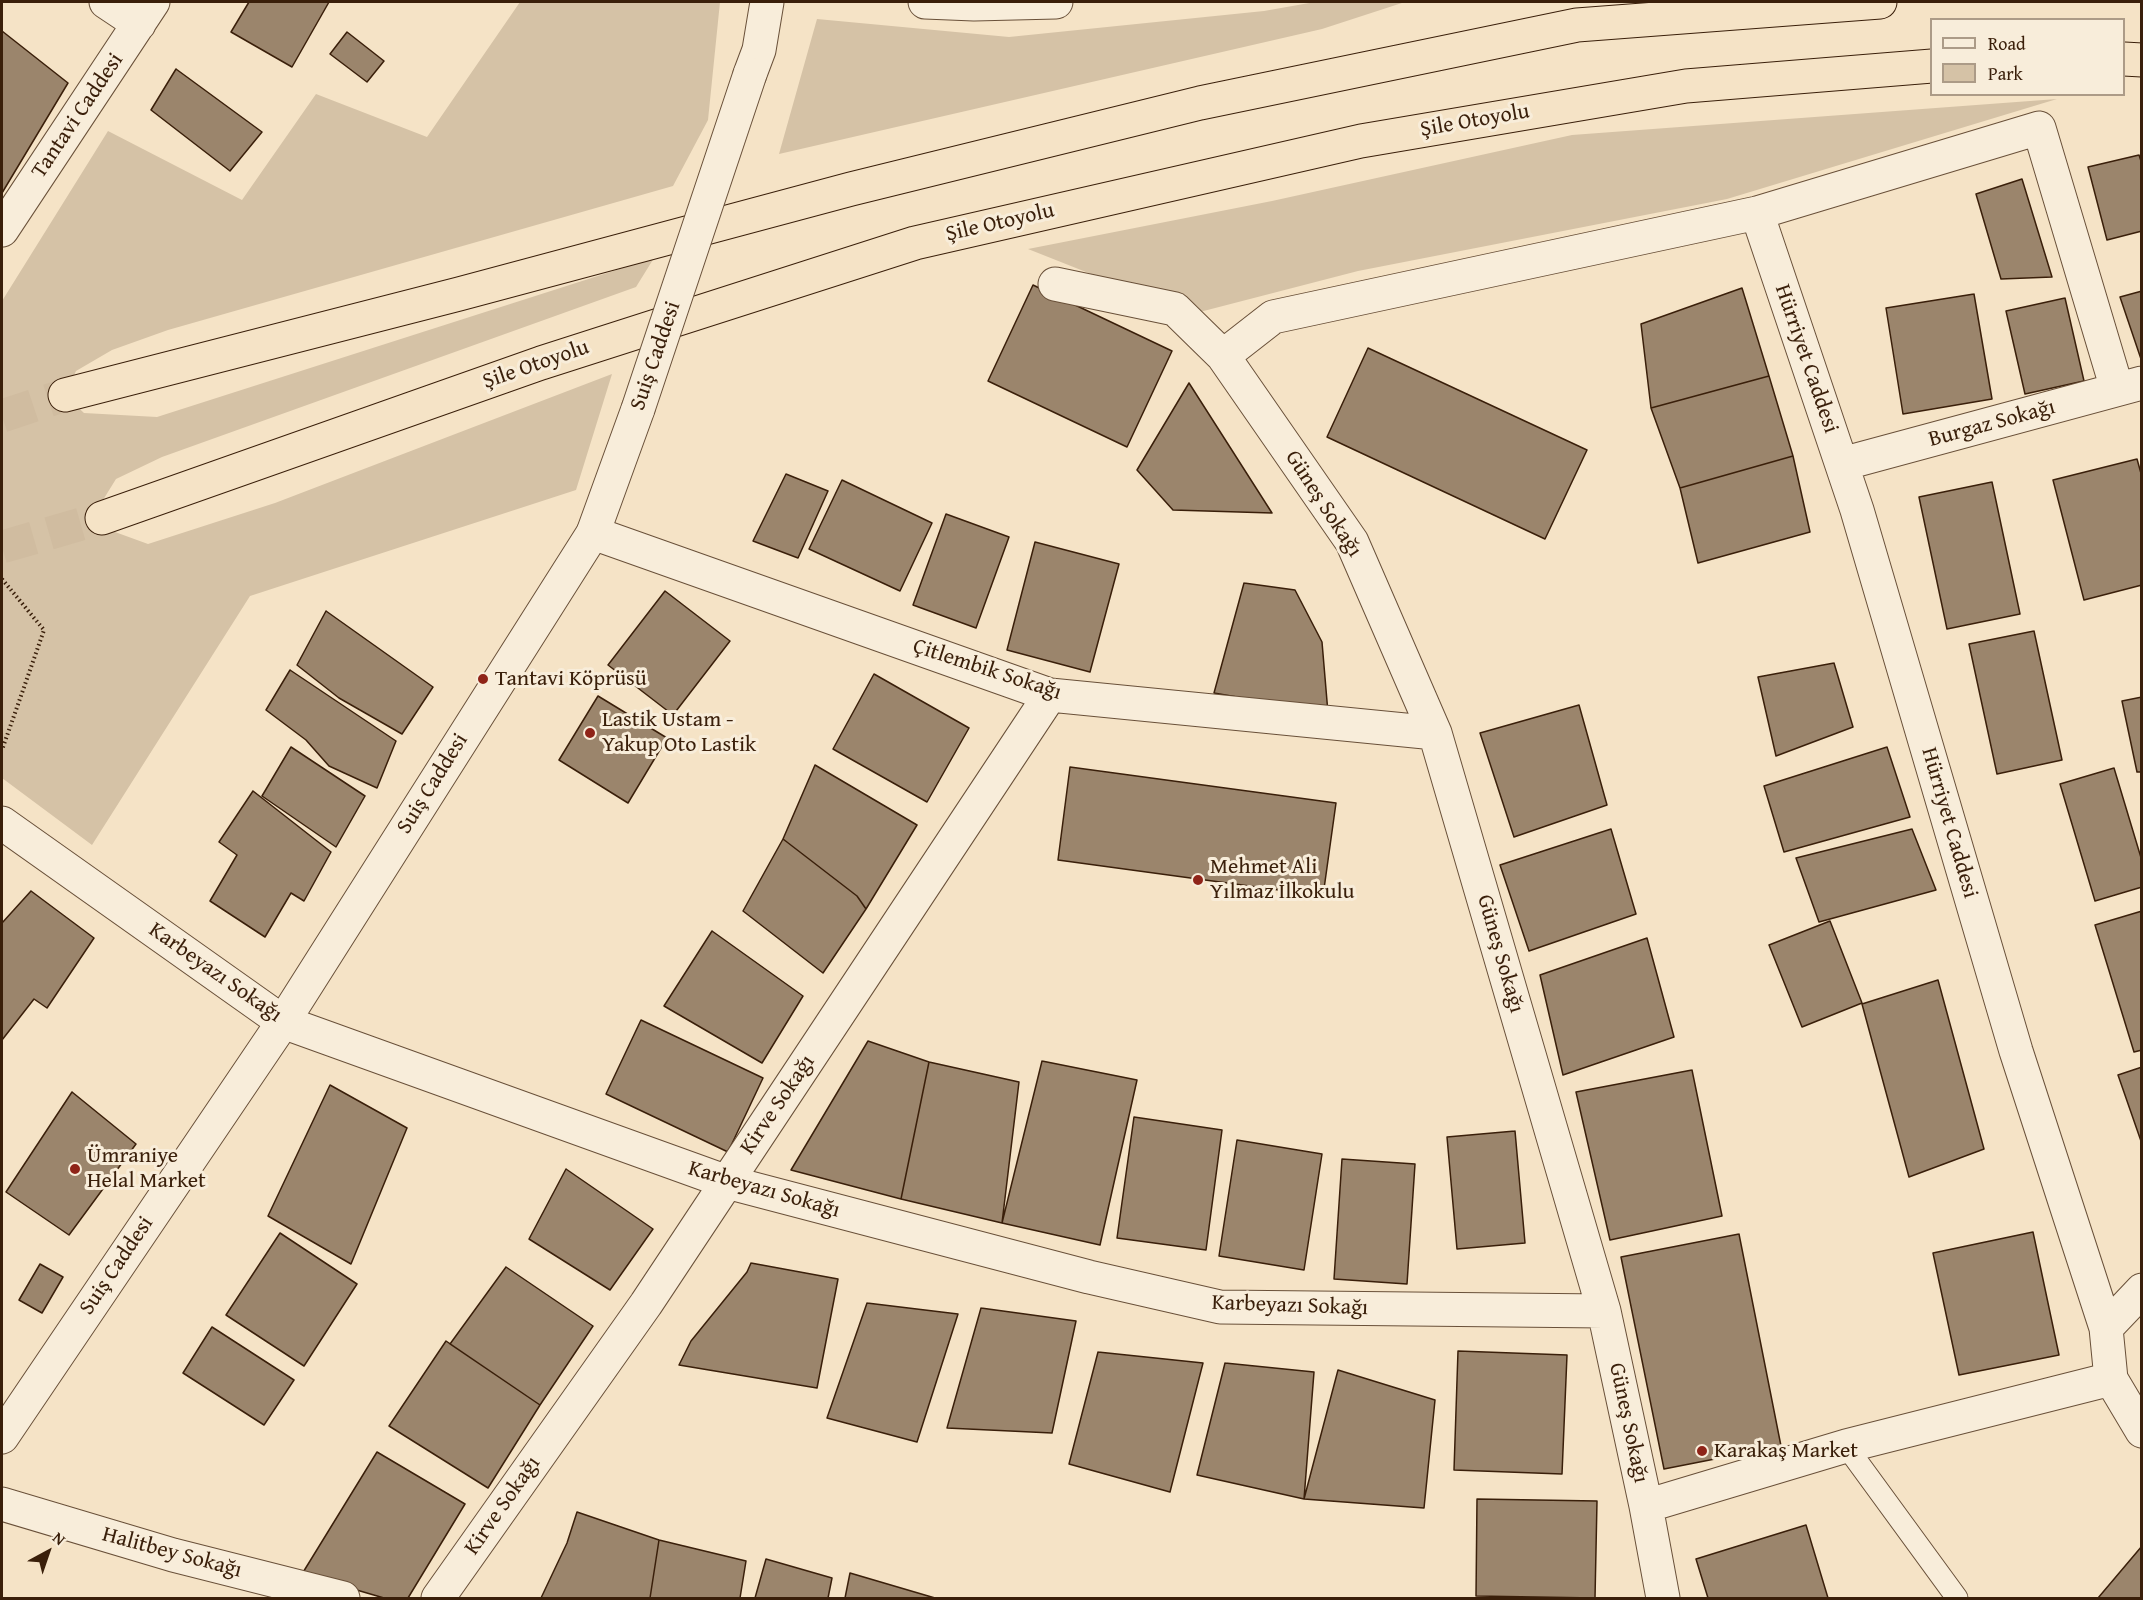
<!DOCTYPE html>
<html>
<head>
<meta charset="utf-8">
<style>
  body { margin:0 }
  #map { position:relative; width:2143px; height:1600px; overflow:hidden; background:#f5e3c6; font-family:"Gentium Book Plus",serif }
  canvas { display:block }
  .frame { position:absolute; inset:0; border:3px solid #3a1f0a; pointer-events:none }
  .legend { position:absolute; left:1930px; top:18px; width:195px; height:78px; box-sizing:border-box; background:#f8edda; border:2px solid #ac9b87; margin:0; padding:8px 10px; list-style:none; font-size:18px; color:#3a1f0a }
  .legend li { display:flex; align-items:center; gap:12px; height:30px }
  .legend b { width:30px; border:2px solid #ac9b87 }
  .north { position:absolute; left:18px; top:1522px; width:60px; height:60px; -webkit-text-stroke:4px #f8edda; paint-order:stroke; rotate:40deg; font-size:16px; font-weight:700; line-height:24px; text-align:center; color:#3a1f0a }
  .north::after { content:''; display:block; margin:auto; width:21px; height:27px; background:#3a1f0a; clip-path:polygon(50% 0,100% 100%,50% 72%,0 100%) }
</style>
</head>
<body>
<div id="map">
<canvas width="2143" height="1600"></canvas>
<div class="frame"></div>
<ul class="legend">
<li><b style="height:8px;background:#f8edda"></b>Road</li>
<li><b style="height:16px;background:#d5c2a6"></b>Park</li>
</ul>
<div class="north">N</div>
</div>
<script>
const ctx = document.querySelector('canvas').getContext('2d');
ctx.lineJoin = 'round';
function fillPath(path, color) {
  ctx.fillStyle = color;
  ctx.fill(path, 'evenodd');
}
function shape(rows) {
  const path = new Path2D();
  for (const r of rows) {
    path.moveTo(r[0], r[1]);
    for (let i = 2; i < r.length; i += 2) path.lineTo(r[i], r[i + 1]);
  }
  return path;
}
function stroke(path, color, width, dash) {
  ctx.strokeStyle = color;
  ctx.lineWidth = width;
  ctx.lineCap = dash ? 'butt' : 'round';
  ctx.setLineDash(dash || []);
  ctx.stroke(path);
}
function label(font, color, halo, rows, align = 'center') {
  ctx.font = font + ' "Gentium Book Plus",serif';
  ctx.lineWidth = 6;
  ctx.setLineDash([]);
  ctx.textBaseline = 'middle';
  ctx.strokeStyle = halo;
  ctx.fillStyle = color;
  for (const [text, x, y, turn = 0] of rows) {
    ctx.save();
    ctx.translate(x, y);
    ctx.rotate((+turn || 0) * Math.PI / 180);
    ctx.textAlign = isNaN(turn) ? turn : align;
    if (halo) ctx.strokeText(text, 0, 0);
    ctx.fillText(text, 0, 0);
    ctx.restore();
  }
}
fillPath(shape([
  [520,2,720,2,708,120,673,186,168,330,112,350,76,371,65,395,84,413,157,417,654,258,636,287,162,457,116,479,103,500,102,518,115,532,148,544,275,503,612,374,576,490,250,596,92,845,2,778,2,301,108,131,242,200,316,94,427,137],
  [1315,2,1405,2,1322,29,779,154,817,19,1009,37,1264,11],
  [2057,99,1727,199,1358,271,1192,314,1028,249,1272,201,1572,135]
]), '#d5c2a6');
const building = shape([
  [249,2,329,2,292,67,231,32,249,2],
  [2,31,68,83,2,193,2,31],
  [347,32,384,61,367,82,330,54,347,32],
  [176,69,262,132,230,171,151,110,176,69],
  [2139,155,2142,164,2142,231,2107,240,2088,167,2139,155],
  [2022,179,2052,277,2001,279,1976,194,2022,179],
  [1033,285,1172,351,1127,447,988,381,1033,285],
  [1742,288,1769,376,1651,408,1641,324,1742,288],
  [2142,291,2142,362,2120,297,2142,291],
  [1974,294,1992,399,1903,414,1886,308,1974,294],
  [2065,298,2084,381,2025,394,2006,311,2065,298],
  [1368,348,1587,450,1545,539,1327,437,1368,348],
  [1769,376,1793,456,1680,488,1651,408,1769,376],
  [1189,383,1272,513,1173,510,1137,470,1189,383],
  [1793,456,1810,532,1698,563,1680,488,1793,456],
  [2137,459,2142,477,2142,585,2084,600,2053,480,2137,459],
  [786,474,828,491,798,558,753,541,786,474],
  [842,480,932,523,900,591,809,549,842,480],
  [1992,482,2020,614,1947,629,1919,497,1992,482],
  [946,514,1009,537,976,628,913,605,946,514],
  [1035,542,1119,564,1090,672,1007,650,1035,542],
  [1244,583,1295,590,1322,642,1328,713,1214,693,1244,583],
  [665,591,730,641,673,715,608,665,665,591],
  [326,611,433,687,402,734,339,698,297,665,326,611],
  [2034,631,2062,760,1997,774,1969,644,2034,631],
  [1834,663,1853,727,1776,756,1758,677,1834,663],
  [290,670,396,741,377,788,329,766,306,740,266,710,290,670],
  [874,674,969,728,927,802,833,749,874,674],
  [598,696,667,738,628,803,559,760,598,696],
  [2142,697,2142,772,2137,772,2122,701,2142,697],
  [1579,705,1607,805,1514,837,1480,733,1579,705],
  [291,747,365,796,336,847,262,796,291,747],
  [1887,747,1910,817,1784,852,1764,786,1887,747],
  [815,765,917,825,866,909,857,896,783,839,815,765],
  [1070,767,1336,803,1323,896,1058,860,1070,767],
  [2114,768,2142,861,2142,887,2095,901,2060,784,2114,768],
  [253,791,331,852,304,901,291,893,265,937,210,901,237,855,219,842,253,791],
  [1611,829,1636,914,1529,951,1500,865,1611,829],
  [1912,829,1936,890,1819,922,1796,858,1912,829],
  [783,839,857,896,866,909,823,973,743,911,783,839],
  [31,891,94,938,47,1008,34,999,2,1040,2,923,31,891],
  [2142,911,2142,1050,2134,1052,2095,925,2142,911],
  [1830,921,1862,1003,1802,1027,1769,945,1830,921],
  [712,931,803,996,762,1063,664,1006,712,931],
  [1647,938,1674,1037,1563,1075,1540,975,1647,938],
  [1938,980,1984,1149,1909,1177,1862,1004,1938,980],
  [641,1020,763,1078,728,1152,606,1094,641,1020],
  [868,1041,929,1062,901,1199,791,1170,868,1041],
  [1042,1061,1137,1080,1100,1245,1002,1223,1042,1061],
  [929,1062,1019,1082,1002,1223,901,1199,929,1062],
  [2142,1067,2142,1144,2118,1075,2142,1067],
  [1692,1070,1722,1216,1610,1240,1576,1092,1692,1070],
  [330,1085,407,1128,351,1264,268,1216,330,1085],
  [72,1092,136,1144,69,1235,6,1192,72,1092],
  [1134,1117,1222,1130,1206,1250,1117,1238,1134,1117],
  [1515,1131,1525,1243,1457,1249,1447,1137,1515,1131],
  [1237,1140,1322,1154,1304,1270,1219,1256,1237,1140],
  [1342,1159,1415,1164,1407,1284,1334,1279,1342,1159],
  [566,1169,653,1229,610,1290,529,1239,566,1169],
  [2033,1232,2059,1355,1959,1375,1933,1253,2033,1232],
  [280,1233,357,1284,304,1366,226,1315,280,1233],
  [1739,1234,1781,1446,1664,1469,1621,1257,1739,1234],
  [751,1263,838,1279,817,1388,679,1365,691,1341,747,1272,751,1263],
  [40,1264,63,1277,42,1313,19,1300,40,1264],
  [506,1267,593,1326,540,1405,450,1344,506,1267],
  [867,1303,958,1314,917,1442,827,1418,867,1303],
  [981,1308,1076,1321,1052,1433,947,1428,981,1308],
  [212,1327,294,1380,264,1425,183,1373,212,1327],
  [446,1341,540,1405,488,1488,389,1426,446,1341],
  [1458,1351,1567,1355,1562,1474,1454,1470,1458,1351],
  [1098,1352,1203,1363,1170,1492,1069,1464,1098,1352],
  [1225,1363,1314,1372,1304,1499,1197,1475,1225,1363],
  [1338,1370,1435,1400,1424,1508,1304,1499,1338,1370],
  [377,1452,465,1504,408,1598,384,1598,302,1574,377,1452],
  [1477,1499,1597,1501,1595,1598,1476,1596,1477,1499],
  [577,1512,659,1540,650,1598,541,1598,567,1543,577,1512],
  [1806,1525,1828,1598,1708,1598,1696,1559,1806,1525],
  [659,1540,746,1561,740,1598,650,1598,659,1540],
  [2142,1546,2142,1598,2098,1598,2142,1546],
  [766,1559,832,1578,828,1598,755,1598,766,1559],
  [850,1573,935,1598,845,1598,850,1573]
]);
fillPath(building, '#9b856c');
stroke(building, '#3a1f0a', 1.5);
stroke(shape([
  [2,416,65,395],
  [2,547,102,518]
]), '#d0bca0', 33, [33, 16]);
const service = shape([
  [1846,1446,1957,1598]
]);
const minor = shape([
  [106,2,139,24],
  [1757,213,1857,510,2016,1051,2106,1328,2111,1379,2142,1431],
  [2,230,153,2],
  [1055,284,1175,309,1223,356,1352,542,1435,733,1604,1311,1646,1506,1663,1598],
  [1223,356,1273,317,1757,213,2039,128,2117,389],
  [1842,464,2142,383],
  [593,533,1050,695,1435,733],
  [2,823,283,1022,727,1182,1089,1277,1220,1307,1604,1311],
  [2106,1328,2142,1290],
  [2,1504,173,1555,343,1598],
  [1646,1506,1846,1446,2111,1379],
  [438,1598,646,1304,1050,695]
]);
const tertiary = shape([
  [925,2,974,4,1056,2],
  [750,74,759,50,767,2],
  [2,1437,283,1022,593,533,638,409]
]);
const trunk = shape([
  [2124,59,2142,60],
  [65,395,459,294,851,189,1200,103,1577,25,1880,2],
  [102,518,541,363,915,243,1361,141,1686,86,1932,66]
]);
stroke(service, '#695039', 23);
stroke(minor, '#695039', 35);
stroke(tertiary, '#695039', 35);
stroke(trunk, '#3a1f0a', 35);
stroke(shape([
  [2,579,44,630,2,750]
]), '#3a1f0a', 4, [1.5, 3]);
stroke(service, '#f8edda', 21);
stroke(minor, '#f8edda', 33);
stroke(tertiary, '#f8edda', 33);
stroke(trunk, '#f5e3c6', 33);
const tertiaryBridge = shape([
  [638,409,750,74]
]);
stroke(tertiaryBridge, '#695039', 35, []);
stroke(tertiaryBridge, '#f8edda', 33);
for (const [x, y, r, color] of [
  [483,679,6,"#8f2418"],
  [590,733,6,"#8f2418"],
  [1198,880,6,"#8f2418"],
  [75,1169,6,"#8f2418"],
  [1702,1451,6,"#8f2418"]
]) {
  const dot = new Path2D();
  dot.arc(x, y, r, 0, 2 * Math.PI);
  ctx.fillStyle = color;
  ctx.fill(dot);
  stroke(dot, '#f8edda', 2);
}
label('22px', '#3a1f0a', '#f8edda', [
  ["Tantavi Caddesi",78,116,-56],
  ["Şile Otoyolu",1475,121,-10],
  ["Şile Otoyolu",1000,223,-13],
  ["Suiş Caddesi",656,356,-71],
  ["Hürriyet Caddesi",1806,359,71],
  ["Şile Otoyolu",536,365,-19],
  ["Burgaz Sokağı",1992,424,-15],
  ["Güneş Sokağı",1323,504,57],
  ["Çitlembik Sokağı",987,670,18],
  ["Suiş Caddesi",433,784,-58],
  ["Hürriyet Caddesi",1949,823,74],
  ["Güneş Sokağı",1500,954,74],
  ["Karbeyazı Sokağı",215,973,35],
  ["Kirve Sokağı",778,1105,-56],
  ["Karbeyazı Sokağı",764,1190,16],
  ["Suiş Caddesi",117,1266,-56],
  ["Karbeyazı Sokağı",1290,1306,2],
  ["Güneş Sokağı",1628,1423,78],
  ["Kirve Sokağı",503,1506,-55],
  ["Halitbey Sokağı",172,1553,15]
]);
label('22px', '#3a1f0a', '#f8edda', [
  ["Tantavi Köprüsü",495,679],
  ["Lastik Ustam -",602,720],
  ["Yakup Oto Lastik",602,745],
  ["Mehmet Ali",1210,867],
  ["Yılmaz İlkokulu",1210,892],
  ["Ümraniye",87,1156],
  ["Helal Market",87,1181],
  ["Karakaş Market",1714,1451]
], 'left');
</script>
</body>
</html>
